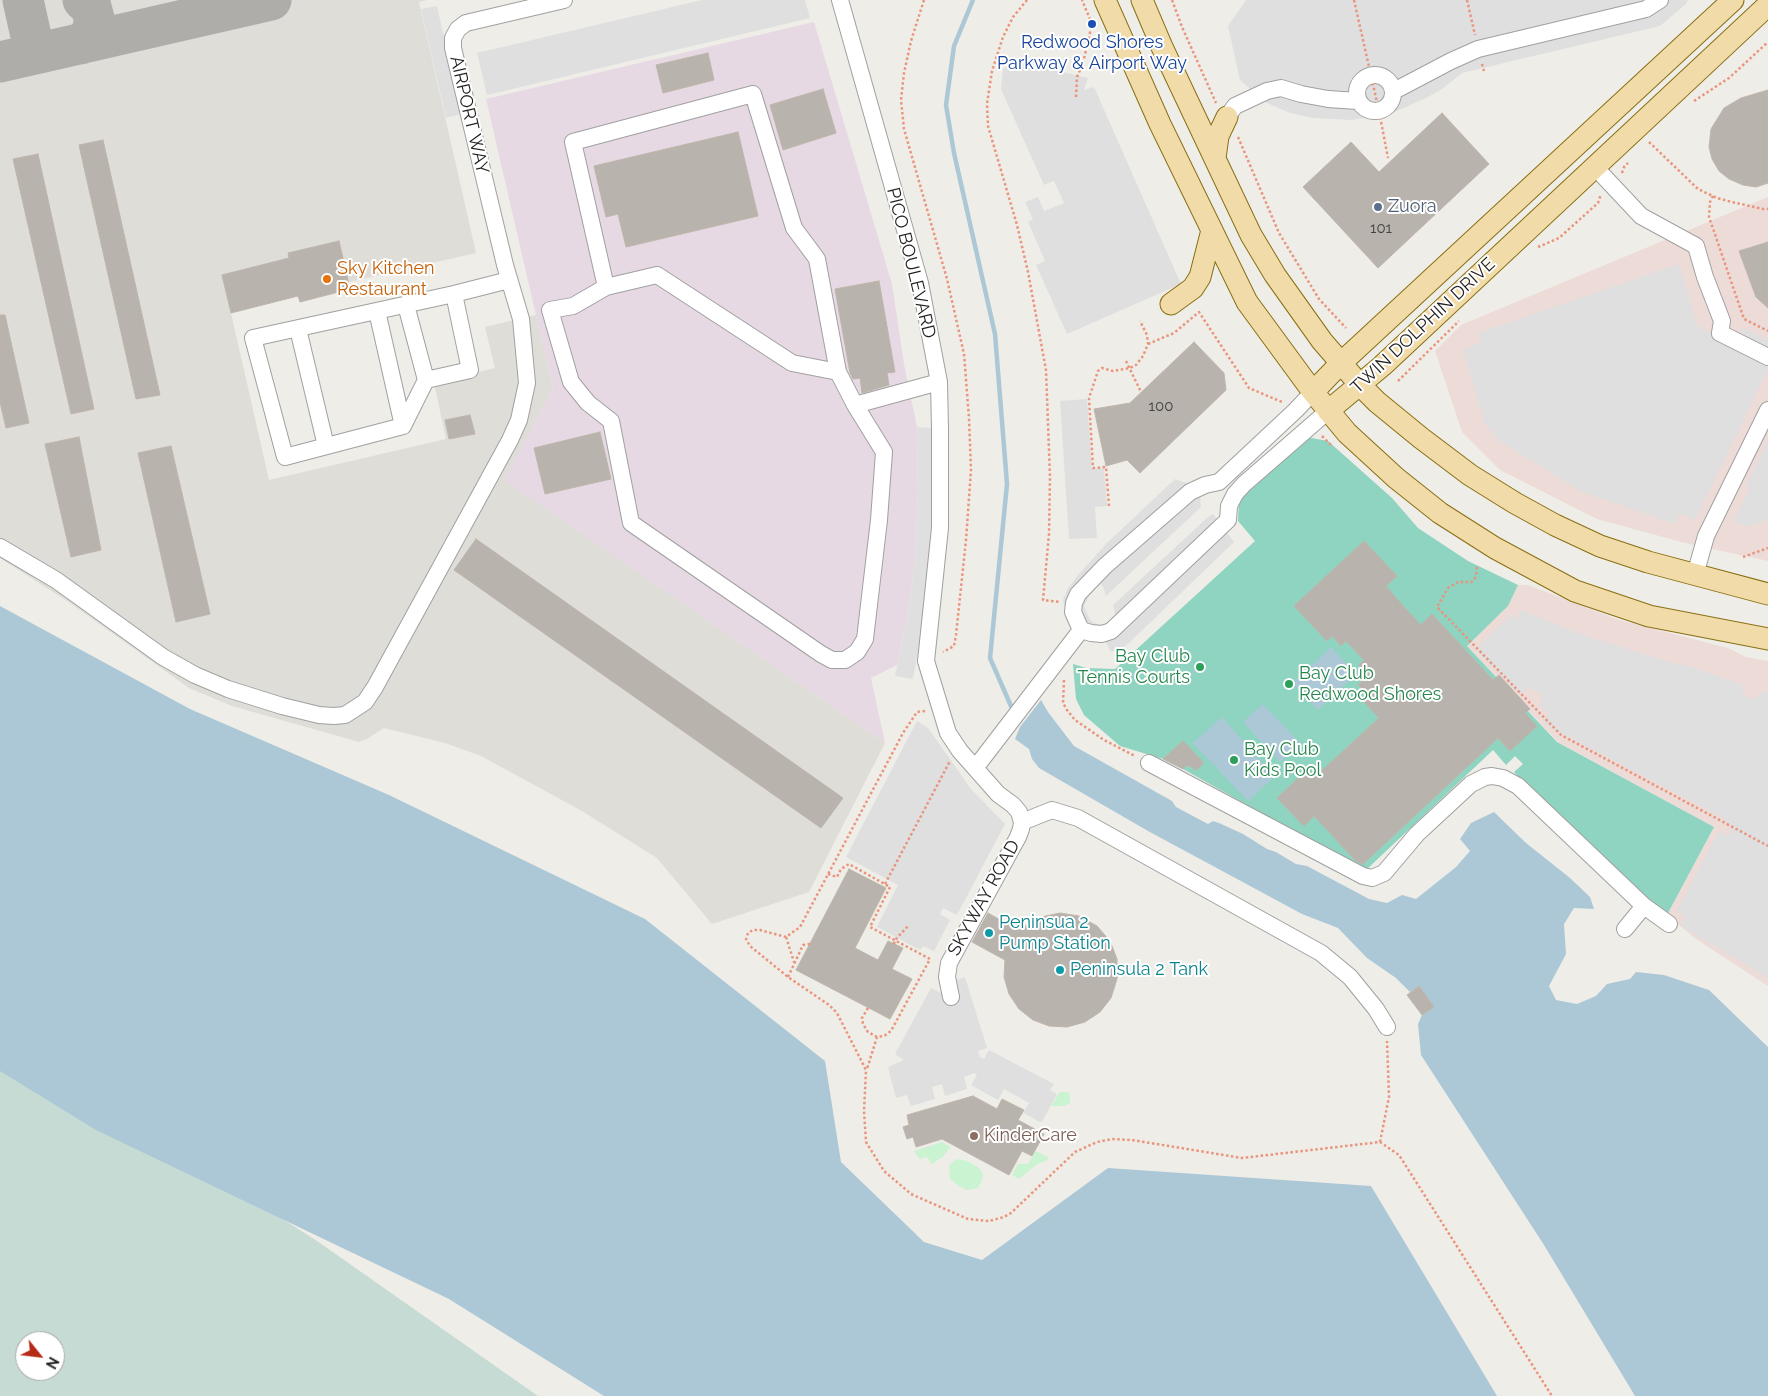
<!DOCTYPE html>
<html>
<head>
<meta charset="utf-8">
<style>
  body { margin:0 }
  #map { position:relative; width:1768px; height:1396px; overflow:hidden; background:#efede7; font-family:Raleway,sans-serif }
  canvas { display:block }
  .north { position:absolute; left:15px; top:1331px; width:50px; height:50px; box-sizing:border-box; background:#fff; border:1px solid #a5a5a5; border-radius:50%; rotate:119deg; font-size:14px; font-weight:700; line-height:20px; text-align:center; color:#1f1f1f }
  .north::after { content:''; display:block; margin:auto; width:18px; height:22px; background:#b62b18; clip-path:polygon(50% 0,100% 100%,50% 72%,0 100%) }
</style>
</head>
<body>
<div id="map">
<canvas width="1768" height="1396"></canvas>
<div class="north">N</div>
</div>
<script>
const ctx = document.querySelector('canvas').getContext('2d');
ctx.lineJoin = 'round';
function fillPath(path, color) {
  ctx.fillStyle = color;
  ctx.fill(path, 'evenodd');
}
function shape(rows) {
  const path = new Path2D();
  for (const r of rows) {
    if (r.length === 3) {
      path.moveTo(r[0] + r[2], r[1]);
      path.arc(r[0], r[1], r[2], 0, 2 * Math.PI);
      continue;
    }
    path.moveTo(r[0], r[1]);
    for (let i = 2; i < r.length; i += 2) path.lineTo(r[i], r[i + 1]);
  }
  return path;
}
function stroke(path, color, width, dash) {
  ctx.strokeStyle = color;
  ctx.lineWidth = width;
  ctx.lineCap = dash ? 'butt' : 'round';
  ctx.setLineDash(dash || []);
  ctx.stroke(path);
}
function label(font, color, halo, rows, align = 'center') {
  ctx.font = font + ' Raleway,sans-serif';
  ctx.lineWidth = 4;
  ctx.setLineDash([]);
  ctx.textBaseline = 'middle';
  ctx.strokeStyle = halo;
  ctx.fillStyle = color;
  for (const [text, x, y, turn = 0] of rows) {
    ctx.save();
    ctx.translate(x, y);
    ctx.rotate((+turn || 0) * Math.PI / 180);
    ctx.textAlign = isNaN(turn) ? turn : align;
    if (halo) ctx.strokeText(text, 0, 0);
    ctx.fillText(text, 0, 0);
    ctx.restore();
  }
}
fillPath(shape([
  [1768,197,1768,561,1685,543,1597,519,1500,470,1462,432,1435,351,1461,325],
  [1518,585,1528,585,1619,620,1728,648,1746,657,1768,661,1768,986,1696,939,1667,915,1714,827,1558,742,1467,646,1508,606]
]), '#eddbd8');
fillPath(shape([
  [814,22,892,284,904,364,917,427,918,492,915,559,908,613,897,665,871,678,885,743,503,480,553,389,486,99]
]), '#e7d9e3');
fillPath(shape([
  [0,0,427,0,419,2,476,253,349,282,350,289,300,302,298,296,231,313,269,480,446,439,434,383,495,368,485,327,536,315,553,389,504,480,885,743,809,892,712,924,657,858,582,811,481,756,445,743,384,728,367,739,359,742,232,706,189,688,70,603,0,558]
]), '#deddd8');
fillPath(shape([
  [0,1056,67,1082,317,1241,538,1396,0,1396],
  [25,1341,55,1341,55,1371,25,1371]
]), '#c5dbd3');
fillPath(shape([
  [1060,1092,1068,1092,1070,1094,1070,1103,1064,1106,1051,1106],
  [942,1142,950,1147,943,1157,933,1163,931,1164,929,1159,926,1157,920,1159,914,1151],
  [1036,1151,1049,1158,1047,1160,1037,1164,1019,1179,1012,1175,1018,1164,1028,1164],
  [956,1159,967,1161,978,1167,983,1174,982,1180,978,1188,967,1190,959,1186,950,1179,949,1166]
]), '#c9f3d1');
fillPath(shape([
  [1306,437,1328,441,1392,498,1418,528,1468,561,1518,585,1508,606,1467,646,1557,742,1714,827,1667,915,1559,821,1514,772,1523,764,1515,756,1506,765,1493,750,1365,871,1183,769,1163,759,1120,746,1084,715,1076,699,1073,664,1086,668,1115,669,1255,541,1238,521,1239,501]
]), '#8ed4c1');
fillPath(shape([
  [702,0,805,0,810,18,487,95,477,53],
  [1246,0,1688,0,1686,4,1660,26,1462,73,1442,89,1426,98,1390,114,1351,120,1313,118,1290,113,1267,103,1240,80,1228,26],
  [437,6,461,114,446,118,421,9],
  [1018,61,1088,78,1084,90,1094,87,1181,284,1067,334,1036,265,1045,261,1028,222,1033,219,1025,202,1038,197,1044,211,1064,203,1054,181,1044,185,1001,89,1003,69,1010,63],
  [1679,264,1697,326,1735,344,1743,327,1768,340,1768,369,1695,520,1679,513,1675,524,1582,492,1498,440,1484,422,1463,349,1480,343,1478,333],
  [1087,399,1092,469,1104,468,1107,506,1095,507,1097,538,1069,539,1060,401],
  [917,427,932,428,934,526,924,616,913,679,895,676,908,613,915,559,918,492],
  [1768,441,1768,520,1747,527,1734,521,1750,488,1746,486],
  [1175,479,1189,484,1200,496,1201,507,1106,596,1103,586,1100,584,1089,596,1084,606,1089,618,1094,623,1101,625,1109,623,1116,619,1113,605,1207,518,1213,514,1234,542,1130,642,1124,647,1111,652,1106,642,1088,641,1069,624,1063,600,1068,588,1078,575,1106,544],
  [1521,610,1578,633,1665,661,1695,668,1743,685,1743,694,1754,700,1764,691,1768,695,1768,978,1680,925,1686,916,1677,911,1719,831,1728,836,1733,826,1725,821,1725,819,1544,724,1549,712,1539,706,1543,695,1529,687,1520,695,1476,649,1511,615,1517,619],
  [917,721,928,728,971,789,1005,824,957,915,943,908,940,914,950,920,934,951,923,946,920,950,877,927,898,885,846,857],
  [965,977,987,1048,978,1051,980,1057,984,1059,989,1050,1054,1084,1050,1090,1057,1094,1042,1122,1040,1122,1023,1113,1029,1103,1004,1089,998,1100,971,1085,977,1075,974,1073,964,1077,967,1089,945,1096,942,1084,932,1087,935,1099,911,1106,907,1095,896,1098,888,1067,904,1060,895,1054,931,988,941,993,956,980]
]), '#dfdfdf');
fillPath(shape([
  [0,606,190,709,389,795,645,919,825,1061,841,1162,924,1242,982,1260,1108,1168,1371,1186,1497,1396,604,1396,449,1299,96,1130,0,1071],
  [1331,647,1356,674,1318,710,1293,683],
  [1041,700,1048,712,1074,746,1172,801,1176,807,1208,824,1213,821,1219,823,1243,834,1267,849,1276,852,1296,864,1307,866,1369,899,1387,903,1402,895,1416,899,1456,867,1470,851,1460,839,1471,823,1494,812,1526,843,1570,878,1590,897,1594,909,1574,908,1564,924,1566,954,1549,986,1556,1000,1577,1004,1596,996,1607,984,1630,979,1636,972,1664,975,1709,990,1768,1047,1768,1396,1635,1396,1544,1245,1421,1055,1418,1024,1422,1015,1433,1007,1419,986,1410,992,1396,978,1367,958,1338,928,1302,914,1148,831,1039,768,1032,759,1029,749,1015,739,1020,727],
  [1263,704,1300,743,1280,762,1243,722],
  [1222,717,1274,777,1248,801,1193,743]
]), '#acc8d7');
stroke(shape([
  [973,0,954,46,946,105,954,153,995,334,1007,484,990,658,1014,713]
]), '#acc8d7', 4.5);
stroke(shape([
  [23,0,35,54],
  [81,44,90,36,95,22,91,7,83,0],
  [0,62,271,0]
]), '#aeadaa', 41);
const building = shape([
  [708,53,714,80,663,93,656,65,708,53],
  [823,89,836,133,783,150,770,105,823,89],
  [1768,90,1768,183,1756,187,1743,185,1729,179,1719,171,1712,159,1709,147,1711,129,1724,108,1741,98,1768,90],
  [1442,113,1489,164,1378,268,1303,187,1351,142,1379,172,1442,113],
  [738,132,758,216,626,247,618,214,606,217,594,166,738,132],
  [103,140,160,395,136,399,79,145,103,140],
  [38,154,94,409,71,414,13,159,38,154],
  [339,241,350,289,300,302,298,296,231,313,222,275,289,258,288,253,339,241],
  [1768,242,1768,308,1756,297,1739,251,1768,242],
  [879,281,895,372,887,373,889,385,862,393,860,378,853,379,850,373,835,289,879,281],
  [0,315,5,315,29,423,6,428,0,402,0,315],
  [1194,342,1224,373,1226,390,1140,473,1127,460,1106,466,1094,409,1130,403,1194,342],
  [470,415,475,434,449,439,445,420,470,415],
  [600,432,611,479,545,494,534,448,600,432],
  [79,437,101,550,71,557,45,444,79,437],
  [171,446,210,614,176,622,138,453,171,446],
  [476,539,843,798,821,828,454,570,476,539],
  [1364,541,1397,576,1386,586,1403,606,1421,625,1432,614,1493,680,1499,675,1530,709,1525,713,1537,726,1510,751,1498,738,1363,864,1356,861,1314,816,1304,826,1277,798,1308,769,1315,777,1379,718,1364,702,1369,697,1358,685,1368,675,1359,665,1364,660,1346,641,1341,646,1332,636,1327,641,1294,606,1364,541],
  [1183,741,1204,763,1196,770,1187,765,1183,769,1163,759,1183,741],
  [849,869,886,888,855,948,878,960,888,941,903,948,892,969,912,979,890,1019,796,970,849,869],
  [988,913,1018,930,1041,917,1060,913,1079,916,1097,926,1110,941,1117,959,1117,979,1111,998,1100,1012,1085,1022,1067,1027,1049,1026,1033,1020,1019,1009,1009,994,1004,977,1005,960,972,942,988,913],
  [1419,986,1434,1007,1422,1015,1407,995,1419,986],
  [973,1096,997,1109,1002,1099,1024,1110,1018,1120,1044,1134,1032,1156,1022,1151,1009,1175,942,1139,916,1147,913,1137,907,1139,903,1127,909,1125,907,1115,973,1096]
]);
fillPath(building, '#b8b3ad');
stroke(building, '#bfb6ab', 1);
const minor = shape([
  [840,0,920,283,939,382,940,429,940,528,926,661,948,733,960,751,998,794,1013,805,1019,812,1022,822,1021,829,1018,837,949,963,947,977,951,997],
  [1375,93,18],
  [1394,91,1451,61,1478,49,1646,9,1660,0],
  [1227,117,1235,106,1267,91,1281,88,1301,94,1328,99,1358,101],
  [1594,166,1641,216,1696,246,1705,277,1722,321,1720,333,1768,357],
  [606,287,573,306,550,310,571,382,588,403,611,421,631,523,821,654,832,660,845,660,857,652,865,639,879,520,884,452,855,405,838,372,817,259,794,228,753,94,573,142,606,287,657,275,792,363,838,372],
  [406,305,426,380,470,370,454,294],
  [377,311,403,426,285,457,253,338,454,294,509,280],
  [298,329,326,446],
  [1313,392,1296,410,1219,482,1205,485,1190,492,1105,566,1078,594,1074,603,1073,612,1081,630,1091,633,1102,634,1111,631,1228,520,1229,506,1235,494,1244,484,1328,411],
  [855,405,939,382],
  [403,426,426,380],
  [0,547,56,580,163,657,195,675,228,689,282,706,319,715,334,716,345,715,365,702,375,687,510,440,519,420,527,383,521,319,505,265,453,48,453,38,458,29,466,23,564,0],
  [1695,575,1706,536,1768,410],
  [1149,763,1363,876,1372,878,1384,873,1417,834,1471,784,1485,777,1492,776,1503,778,1518,786,1644,906,1669,924],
  [976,767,1081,630],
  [1022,822,1052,810,1078,818,1321,953,1350,977,1376,1009,1387,1027],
  [1625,929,1644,906]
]);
const major = shape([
  [1105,0,1160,124,1247,302,1313,392,1347,433,1396,478,1440,513,1495,548,1575,591,1649,616,1768,639],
  [1142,0,1162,47,1251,235,1275,275,1322,341,1360,385,1377,402,1421,438,1470,475,1515,503,1555,525,1600,546,1648,562,1768,594],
  [1215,158,1218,136,1227,117],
  [1171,304,1193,288,1200,277,1212,230],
  [1313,392,1341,363,1733,0],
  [1328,411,1382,366,1768,5]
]);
stroke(minor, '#a0a0a0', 18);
stroke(major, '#886f12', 23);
stroke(shape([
  [924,0,911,41,904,73,901,100,904,129,947,279,964,354,969,418,971,470,966,540,956,635,954,646,943,652],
  [1027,0,1013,17,1003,37,992,71,987,104,988,126,1017,225,1028,272,1046,370,1050,477,1049,534,1043,600,1060,602],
  [1172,0,1182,27,1216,103],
  [1354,0,1379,111,1388,158],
  [1467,0,1475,35],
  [1482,64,1484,71],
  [1076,97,1077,77,1083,63,1092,24,1082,0],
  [1694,101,1729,78,1768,42],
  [1238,137,1279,233,1319,299,1346,328],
  [1649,142,1698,189,1717,198,1732,202,1763,209,1768,209],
  [1622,173,1624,167,1628,163],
  [1713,196,1710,202,1709,217,1744,319,1768,331],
  [1538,247,1559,238,1598,203,1601,194],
  [1148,344,1174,333,1199,312,1249,388,1282,402],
  [1126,361,1141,392],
  [1398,381,1459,321],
  [1322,436,1332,446],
  [1109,506,1106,467,1093,468,1089,398,1098,371,1102,368,1113,371,1130,368,1136,365,1143,356,1148,344,1147,335,1140,321],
  [1743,557,1768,548],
  [1477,567,1476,576,1474,580,1471,582,1458,582,1448,588,1437,607,1561,735,1768,846],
  [1064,680,1063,703,1067,710,1075,720,1104,740,1135,756],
  [925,711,917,712,903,733,800,927,786,937,760,930,753,930,748,933,746,939,750,946,788,977,829,1005,837,1013,866,1070,864,1111,866,1142,884,1171,911,1194,968,1219,989,1221,1004,1217,1011,1213,1075,1152,1097,1142,1112,1139,1132,1140,1242,1158,1380,1142,1399,1155,1552,1396],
  [828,874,837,877,841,869,849,864,890,887,870,927,930,959,891,1031,884,1036,877,1037,867,1069],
  [885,884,950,761],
  [786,937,794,962],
  [894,944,895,940,908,926],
  [788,977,803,945,810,944],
  [868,1008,862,1018,863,1024,868,1032,877,1037],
  [1380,1142,1389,1097,1387,1041]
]), '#e9957d', 2.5, [2.5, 2.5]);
stroke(minor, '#fff', 16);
stroke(major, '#f1dba9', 21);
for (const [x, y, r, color] of [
  [1092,24,5,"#1a4fb4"],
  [1378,207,5,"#5c6f8a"],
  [327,279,5,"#e8710a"],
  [1200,667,5,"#2e9e5b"],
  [1289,684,5,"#2e9e5b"],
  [1234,760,5,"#2e9e5b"],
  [989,933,5,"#0f9aa8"],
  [1060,970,5,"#0f9aa8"],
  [974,1136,5,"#8d6e63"]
]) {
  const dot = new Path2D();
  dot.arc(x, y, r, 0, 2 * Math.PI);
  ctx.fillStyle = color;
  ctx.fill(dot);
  stroke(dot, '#fff', 2);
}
label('15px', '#454442', null, [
  ["101",1381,228],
  ["100",1161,406]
]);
label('18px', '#164399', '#fff', [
  ["Redwood Shores",1092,43],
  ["Parkway & Airport Way",1092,64]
]);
label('18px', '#1f1f1f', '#fff', [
  ["AIRPORT WAY",469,115,77],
  ["PICO BOULEVARD",911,263,76],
  ["TWIN DOLPHIN DRIVE",1423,326,-43],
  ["SKYWAY ROAD",984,898,-61]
]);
label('18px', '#4e5e75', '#fff', [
  ["Zuora",1388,207]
], 'left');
label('18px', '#c56008', '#fff', [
  ["Sky Kitchen",337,269],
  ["Restaurant",337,290]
], 'left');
label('18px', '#27864d', '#fff', [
  ["Bay Club",1190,657,"right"],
  ["Tennis Courts",1190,678,"right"],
  ["Bay Club",1299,674],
  ["Redwood Shores",1299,695],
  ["Bay Club",1244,750],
  ["Kids Pool",1244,771]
], 'left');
label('18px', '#0d838f', '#fff', [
  ["Peninsua 2",999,923],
  ["Pump Station",999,944],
  ["Peninsula 2 Tank",1070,970]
], 'left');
label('18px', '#785e54', '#fff', [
  ["KinderCare",984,1136]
], 'left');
</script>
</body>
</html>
